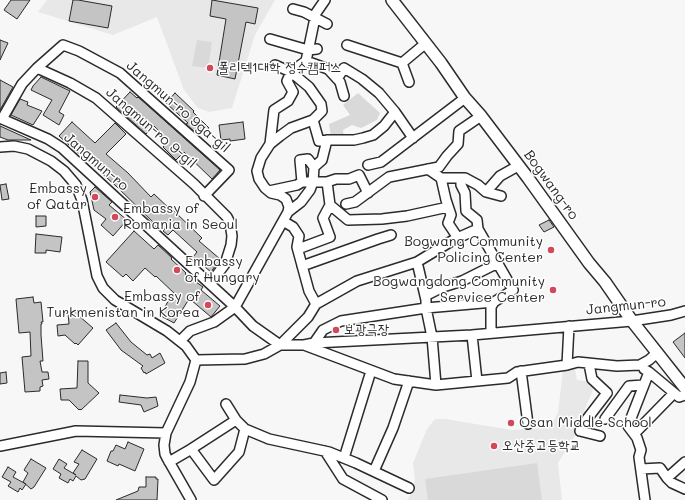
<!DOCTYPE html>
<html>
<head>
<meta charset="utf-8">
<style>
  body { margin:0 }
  canvas { display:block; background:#f7f7f7 }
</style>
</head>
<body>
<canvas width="685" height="500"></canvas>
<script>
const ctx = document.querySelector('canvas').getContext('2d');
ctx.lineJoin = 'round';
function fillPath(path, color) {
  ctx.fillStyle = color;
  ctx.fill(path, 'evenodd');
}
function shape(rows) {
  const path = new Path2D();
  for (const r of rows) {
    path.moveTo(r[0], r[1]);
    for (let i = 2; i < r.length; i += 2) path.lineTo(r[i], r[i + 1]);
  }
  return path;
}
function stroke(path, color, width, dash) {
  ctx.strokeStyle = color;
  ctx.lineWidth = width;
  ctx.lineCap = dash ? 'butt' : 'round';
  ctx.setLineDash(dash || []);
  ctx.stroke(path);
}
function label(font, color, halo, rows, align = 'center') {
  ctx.font = font + ' Mali,"Poor Story",sans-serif';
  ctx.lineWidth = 3;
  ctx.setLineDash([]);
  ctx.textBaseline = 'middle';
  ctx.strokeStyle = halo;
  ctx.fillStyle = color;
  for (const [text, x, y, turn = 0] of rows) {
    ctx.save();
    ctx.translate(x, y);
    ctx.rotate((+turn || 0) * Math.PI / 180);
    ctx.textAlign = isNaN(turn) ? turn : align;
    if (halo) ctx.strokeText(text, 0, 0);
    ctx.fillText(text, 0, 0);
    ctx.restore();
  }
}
fillPath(shape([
  [47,0,275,0,255,35,232,108,209,112,198,108,184,90,157,17,113,35,38,12],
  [575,369,577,380,591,382,593,390,584,411,588,413,579,429,558,463,562,500,407,500,411,494,415,480,413,463,427,429,435,419,445,419,512,430,543,428,555,419,558,412,563,370]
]), '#e8e8e8');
fillPath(shape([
  [197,40,212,42,208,68,192,66],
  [358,93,380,113,377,120,361,128,352,125,343,130,344,137,331,136,329,124,350,115,343,105],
  [537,463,542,500,428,500,425,479]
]), '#d9d9d9');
const building = shape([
  [11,0,30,0,17,19,4,10,11,0],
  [73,0,78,0,112,6,108,28,69,21,73,0],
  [212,0,258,8,255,24,246,22,235,79,217,75,226,19,210,16,212,0],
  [0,40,8,43,0,60,0,40],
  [41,77,70,91,59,112,64,115,59,125,43,115,52,100,31,90,33,86,41,77],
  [0,80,13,87,0,110,0,80],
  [130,92,137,98,138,97,220,170,212,179,184,152,176,160,163,147,169,141,154,126,146,134,116,107,130,92],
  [175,93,194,111,193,112,209,128,204,134,201,131,198,135,186,124,188,123,166,103,175,93],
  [20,99,28,102,27,105,42,111,33,125,11,115,20,99],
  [72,122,95,143,115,123,126,134,106,154,128,173,151,197,154,194,172,211,173,210,202,238,199,241,220,259,211,272,193,257,197,252,173,230,168,235,163,231,165,229,156,221,154,223,116,186,98,170,101,167,84,149,79,154,59,136,72,122],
  [243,122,245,139,230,141,230,139,221,140,219,125,243,122],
  [0,126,31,140,8,140,0,137,0,126],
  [6,184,9,199,2,200,0,185,6,184],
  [95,187,112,202,109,205,127,220,113,236,101,225,106,219,94,210,90,192,95,187],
  [36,216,46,216,46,226,36,227,36,216],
  [549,220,554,227,544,232,539,225,549,220],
  [134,231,154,249,158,245,172,258,171,259,186,273,185,274,203,287,201,290,220,306,211,317,191,300,190,301,189,299,174,323,161,316,167,303,175,294,156,276,155,277,145,268,133,281,126,274,123,277,106,262,134,231],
  [36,234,62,237,60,252,46,250,46,253,35,253,36,234],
  [33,297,34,303,41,302,43,322,41,322,42,324,41,324,41,335,43,361,40,361,42,372,48,372,49,379,42,380,43,386,40,387,40,391,25,392,22,357,31,356,30,332,19,333,16,299,33,297],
  [78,312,79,316,93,328,78,345,76,343,75,344,65,335,58,336,57,325,69,324,68,313,78,312],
  [116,323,131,342,147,355,150,354,152,358,160,353,165,363,146,374,145,372,144,373,141,368,143,366,121,350,106,330,116,323],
  [685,333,685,358,673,342,685,333],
  [78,361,88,361,88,383,99,393,81,410,80,409,79,410,69,400,61,400,60,389,77,388,78,361],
  [6,372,7,383,0,384,0,373,6,372],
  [120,395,147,398,156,397,158,406,144,412,141,405,119,402,120,395],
  [128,442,144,449,135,471,119,464,118,466,107,461,111,451,113,451,116,445,125,449,128,442],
  [82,450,97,459,85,479,81,480,76,476,73,481,70,479,68,483,59,478,61,474,53,469,59,459,67,464,64,468,76,475,73,473,79,464,74,462,82,450],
  [31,459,46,468,34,487,31,489,23,482,28,473,24,470,31,459],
  [8,467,16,472,13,477,26,484,22,490,20,488,18,492,8,486,11,482,2,477,8,467],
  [146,477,156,477,156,479,158,479,157,500,116,500,138,491,139,487,146,487,146,477]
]);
fillPath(building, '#c4c4c4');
stroke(building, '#2b2b2b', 1);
const minor = shape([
  [293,9,304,12,327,24],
  [270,39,308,50,317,49],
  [347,45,402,63,426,43],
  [306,61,328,69,340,82,344,96],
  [402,63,409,82],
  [275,65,291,72,309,87,321,104,322,111,313,120,291,128,280,136,270,144,261,158,257,171,259,179,265,188,271,193,280,195,286,199,289,207,288,212],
  [37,68,63,45,79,51,120,73,229,170,204,196],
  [337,79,344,68,362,79,379,93,395,112],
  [0,118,48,139,62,148,235,307,253,326,280,345,304,345,314,343,472,335,632,321,671,315,685,311],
  [2,119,22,84,37,68,70,83,96,98,194,184,227,217,230,223,232,236,231,245,225,264,210,284],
  [313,120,319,141,329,140,354,140,363,138,373,135,384,126,395,112,413,138],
  [270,144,274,110,288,101,293,92,287,81,291,72,306,61,316,13,325,0],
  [0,147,14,146,28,149,51,161,64,171,76,185,82,200,97,276,103,288,115,300,167,331,186,346,196,360,245,359,264,354,280,345,308,317,316,304,357,281,417,262,455,239,478,229],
  [368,165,381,162,465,98],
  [314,167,322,160,327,140],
  [428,169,441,178,465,178,478,185,486,192,501,196],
  [441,178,446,200,451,215,448,223,458,238],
  [461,178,461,185,465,193,466,211,477,220,478,229,513,290,494,302,491,307,491,333],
  [327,182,336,179,349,179,359,175,368,193],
  [269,191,297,185,302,182,313,182,314,167,308,159,300,160,302,182],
  [486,192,500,176,518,166],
  [346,204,355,202,389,177,439,167,447,156,458,144,459,131,481,116],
  [283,221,293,227,299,236,297,247,309,291,316,304],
  [298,249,330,237,323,218,330,205],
  [417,262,426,300,426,308,432,337,436,385],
  [302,266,378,239,391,235],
  [425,296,443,287,462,281,498,263],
  [472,335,477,381],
  [180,341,190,331,214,322,235,307,288,212,301,202,310,190,313,182,327,182,330,205,348,220,382,219,407,216,448,207],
  [314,343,323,330,341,321,426,308,494,302],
  [304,345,394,379,436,385,508,378,517,372,567,365,578,362,617,366,640,365,649,360,657,353],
  [589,364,592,379,607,393,587,419,580,431,600,436],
  [567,365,569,326],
  [644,369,649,372,679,397,685,395],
  [521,371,528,424],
  [226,404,236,420],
  [605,419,629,386,644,385],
  [634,434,674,393],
  [0,446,76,431,166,433],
  [191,449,214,480,239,452,245,429],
  [325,451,343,479,382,500],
  [344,458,371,371],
  [169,462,188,451,236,420,245,429,269,439,329,452,356,463,409,488],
  [641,469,660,468,667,478,672,483,685,489],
  [374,471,393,428,409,381],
  [667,478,685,462],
  [191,500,167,458,165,454,164,445,166,433,190,382,196,360],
  [645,500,639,457,641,450,637,438,628,426,649,372]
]);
const major = shape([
  [392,0,441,63,465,98,481,116,528,178,589,263,605,282,632,321,685,388]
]);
stroke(minor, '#2b2b2b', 12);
stroke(major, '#2b2b2b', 14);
stroke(minor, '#fff', 9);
stroke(major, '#fff', 11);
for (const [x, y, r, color] of [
  [210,68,4,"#d1495b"],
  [95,197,4,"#d1495b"],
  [115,217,4,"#d1495b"],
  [551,250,4,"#d1495b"],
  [177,270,4,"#d1495b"],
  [553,290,4,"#d1495b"],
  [208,305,4,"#d1495b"],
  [336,330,4,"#d1495b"],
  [511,423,4,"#d1495b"],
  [494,446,4,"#d1495b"]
]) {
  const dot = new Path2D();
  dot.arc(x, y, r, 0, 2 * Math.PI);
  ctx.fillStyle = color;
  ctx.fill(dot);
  stroke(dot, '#fff', 1.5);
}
label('14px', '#2b2b2b', '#fff', [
  ["폴리텍1대학 정수캠퍼스",218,68],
  ["Embassy",87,189,"right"],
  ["of Qatar",87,205,"right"],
  ["Embassy of",123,209],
  ["Romania in Seoul",123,225],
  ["Bogwang Community",543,242,"right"],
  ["Policing Center",543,258,"right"],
  ["Embassy",185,262],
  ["of Hungary",185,278],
  ["Bogwangdong Community",545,282,"right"],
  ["Service Center",545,298,"right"],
  ["Embassy of",200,297,"right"],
  ["Turkmenistan in Korea",200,313,"right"],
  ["보광극장",344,330],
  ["Osan Middle School",519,423],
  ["오산중고등학교",502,446]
], 'left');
label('14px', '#2b2b2b', '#fff', [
  ["Jangmun-ro 9ga-gil",178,107,41],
  ["Jangmun-ro 9-gil",151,128,41],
  ["Jangmun-ro",96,162,41],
  ["Bogwang-ro",551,185,54],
  ["Jangmun-ro",626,306,-6]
]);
</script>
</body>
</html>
